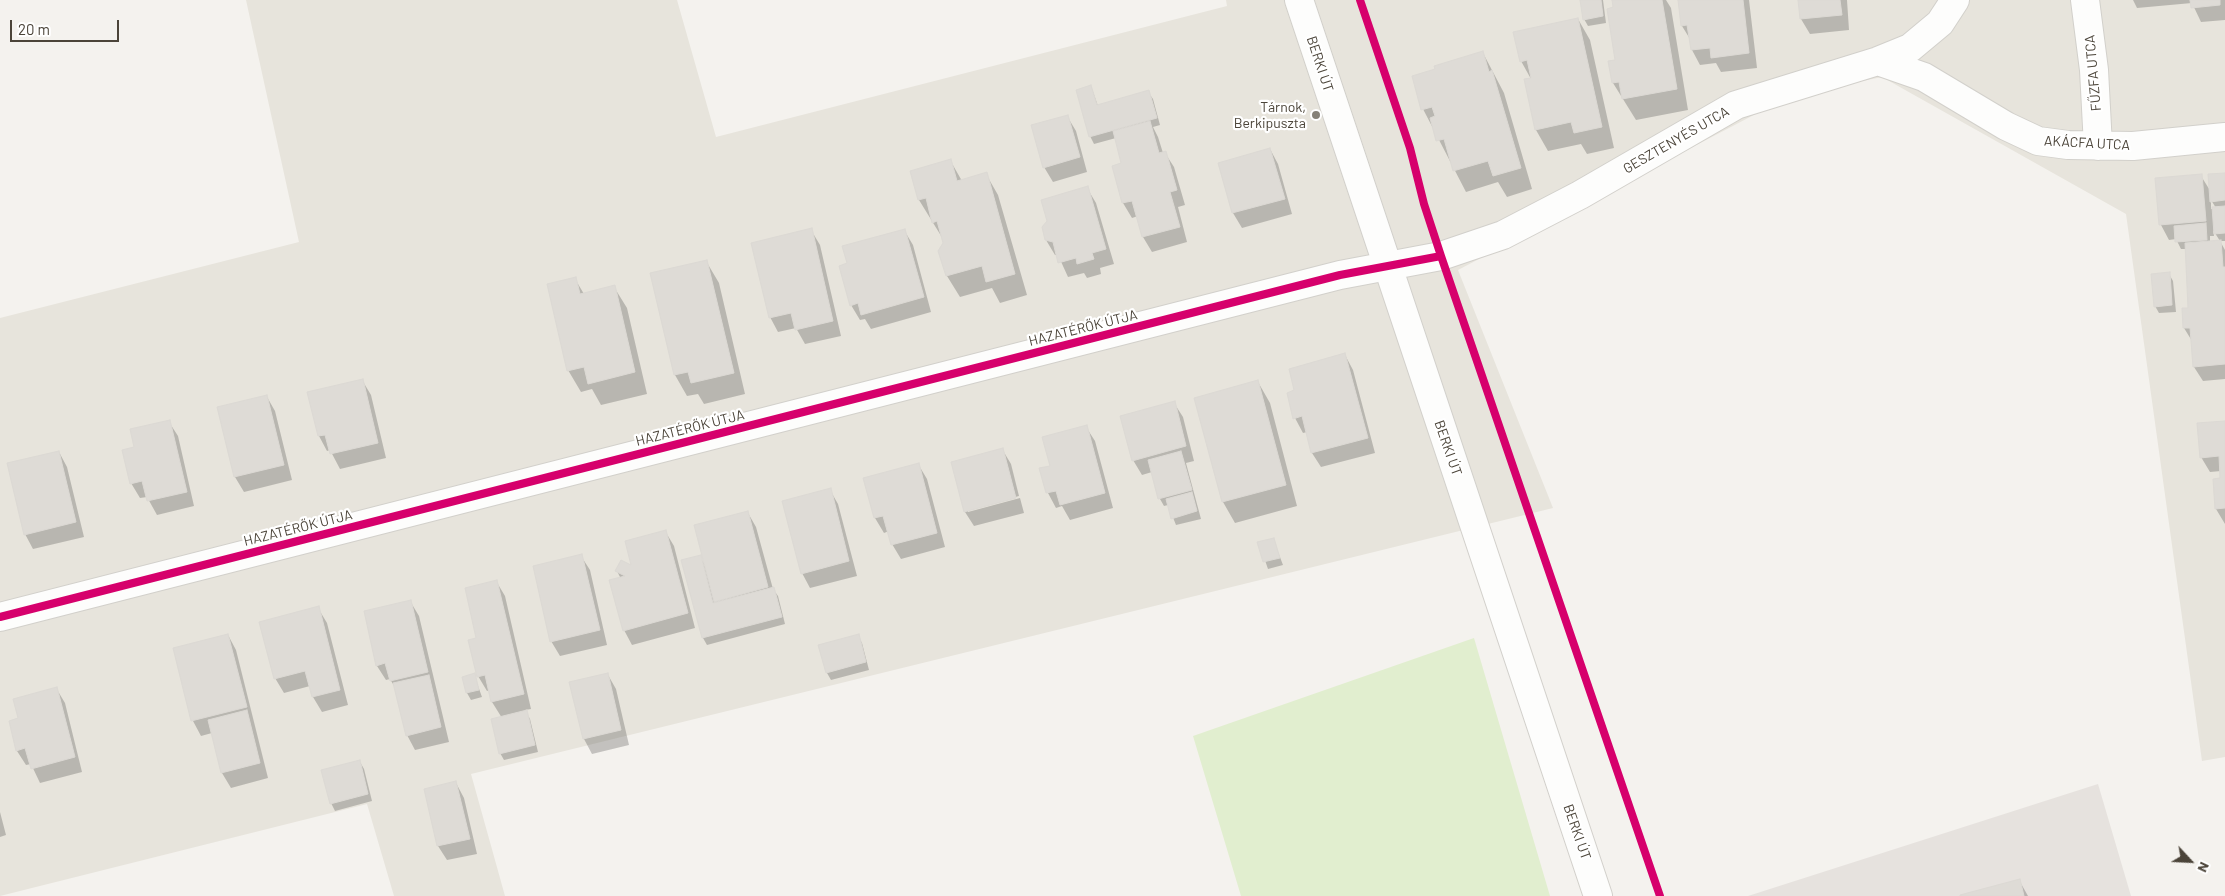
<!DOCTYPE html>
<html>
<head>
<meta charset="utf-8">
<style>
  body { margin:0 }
  #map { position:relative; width:2225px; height:896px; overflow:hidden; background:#f4f2ee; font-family:Barlow,sans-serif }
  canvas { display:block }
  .north { position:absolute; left:2165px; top:836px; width:50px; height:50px; -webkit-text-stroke:4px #fff; paint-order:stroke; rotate:115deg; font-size:14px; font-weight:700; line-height:20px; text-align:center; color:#4b4439 }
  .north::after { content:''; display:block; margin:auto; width:18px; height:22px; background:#4b4439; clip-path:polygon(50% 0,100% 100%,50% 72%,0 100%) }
  .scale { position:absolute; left:10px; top:20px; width:109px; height:22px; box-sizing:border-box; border:2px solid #4b4439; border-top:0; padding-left:6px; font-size:15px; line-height:18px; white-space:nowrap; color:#4b4439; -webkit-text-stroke:4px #fff; paint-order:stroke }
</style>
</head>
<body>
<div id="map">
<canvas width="2225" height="896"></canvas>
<div class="north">N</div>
<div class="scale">20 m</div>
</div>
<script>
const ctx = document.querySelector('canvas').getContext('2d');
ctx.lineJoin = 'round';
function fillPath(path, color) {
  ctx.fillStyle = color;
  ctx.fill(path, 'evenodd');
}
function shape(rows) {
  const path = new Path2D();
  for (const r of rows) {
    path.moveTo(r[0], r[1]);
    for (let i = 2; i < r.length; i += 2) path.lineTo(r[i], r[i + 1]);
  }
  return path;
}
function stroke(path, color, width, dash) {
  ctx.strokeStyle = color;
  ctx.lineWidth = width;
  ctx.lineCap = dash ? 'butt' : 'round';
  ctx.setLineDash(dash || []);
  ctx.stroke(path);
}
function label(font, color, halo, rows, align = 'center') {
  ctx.font = font + ' Barlow,sans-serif';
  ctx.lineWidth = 4.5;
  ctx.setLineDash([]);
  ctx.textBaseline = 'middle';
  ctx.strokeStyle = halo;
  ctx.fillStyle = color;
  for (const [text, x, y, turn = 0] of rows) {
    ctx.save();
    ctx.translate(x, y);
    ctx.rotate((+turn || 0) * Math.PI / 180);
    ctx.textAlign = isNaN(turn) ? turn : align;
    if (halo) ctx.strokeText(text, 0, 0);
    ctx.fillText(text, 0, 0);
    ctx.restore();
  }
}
fillPath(shape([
  [246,0,677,0,716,137,1227,6,1226,0,2225,0,2225,757,2202,761,2126,214,1882,77,1790,96,1458,270,1553,508,471,774,505,896,394,896,367,804,0,896,0,318,299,242]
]), '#e7e4dc');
fillPath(shape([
  [2098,784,2131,896,1748,896]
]), '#e6e2de');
fillPath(shape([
  [1474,638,1550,896,1241,896,1193,736]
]), '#e1eecf');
fillPath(shape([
  [1581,0,1603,0,1606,23,1588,26,1584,19],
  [1613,0,1666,0,1671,8,1688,110,1636,120,1613,83,1617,61],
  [1679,0,1749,0,1757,68,1721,72,1716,63,1700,65,1692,50,1690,39,1682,26],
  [1799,0,1847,0,1849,30,1810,34,1801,19],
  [2133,0,2225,0,2225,20,2201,22,2192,3,2137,8],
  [1578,19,1590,40,1614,148,1587,154,1581,144,1548,151,1536,130,1525,80,1531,79,1521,61],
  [1483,53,1504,93,1532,189,1507,197,1498,182,1466,192,1423,109],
  [1091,86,1098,106,1148,92,1153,99,1160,125,1153,127,1158,137,1163,153,1165,153,1174,167,1185,205,1178,207,1187,242,1152,252,1143,237,1138,216,1132,218,1123,203,1123,164,1116,138,1094,144,1090,136],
  [1067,116,1076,131,1087,172,1053,182,1044,167],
  [1270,149,1278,164,1292,214,1242,228,1233,213,1219,164],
  [950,160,962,181,986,174,998,195,1027,295,1000,303,992,288,960,297,947,276,940,251,944,243,943,239,919,200,911,172],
  [2225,174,2225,241,2220,241,2225,250,2225,379,2203,381,2194,367,2192,341,2184,328,2189,309,2186,249,2181,249,2176,239,2169,240,2161,225,2157,179,2201,176,2211,192],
  [2211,200,2216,208,2211,209],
  [2213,230,2220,241,2210,242,2210,236,2214,236],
  [1087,188,1096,203,1114,264,1100,268,1101,274,1087,278,1084,273,1068,277,1058,255,1055,255,1046,240],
  [811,230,820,245,841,336,805,344,796,328,778,332,770,317],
  [904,230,913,245,931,312,871,329,865,319,860,320,851,305,848,264],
  [706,261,719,283,745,394,704,404,698,394,687,396,675,375],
  [2169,274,2173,281,2176,312,2159,313,2155,306],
  [575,279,584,294,614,287,627,308,647,394,601,405,592,389,581,392,568,370],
  [1345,355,1353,370,1375,453,1321,467,1312,453,1307,432,1303,433,1295,418,1296,391],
  [362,380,371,395,386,458,340,469,330,450,327,451,319,436],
  [1258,382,1270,403,1297,506,1235,523,1223,502],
  [267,397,275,411,292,480,244,492,235,477,219,408],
  [1174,403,1183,417,1194,461,1186,463,1201,519,1176,525,1168,505,1164,506,1160,499,1152,472,1142,475,1133,460],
  [169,422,178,436,194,506,157,515,147,497,140,498,131,483,136,448],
  [2225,422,2225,524,2216,509,2214,480,2222,479,2221,471,2210,472,2201,457],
  [1086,427,1095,441,1113,508,1070,520,1062,506,1056,508,1048,493,1041,469,1051,467],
  [1002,449,1011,464,1019,496,968,510,968,512,1020,498,1024,513,974,526,965,512],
  [59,452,67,467,84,537,33,549,25,534],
  [918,464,927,479,945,547,901,559,892,544,889,531,884,533,875,518,864,479],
  [830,490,838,504,857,576,810,588,802,573],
  [748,513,756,527,773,589,778,596,785,624,707,645,703,638,682,561,700,557,705,565],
  [665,531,674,546,695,628,632,645,624,630,621,579,617,571,633,567],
  [1273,539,1283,565,1268,569,1259,543],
  [581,556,590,570,607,645,560,656,551,641],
  [496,581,505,596,531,709,525,710,530,719,538,752,504,760,500,753,502,718,492,702,490,690,487,691,478,676,477,639],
  [410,601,419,616,449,742,415,750,407,735,397,691,390,679,386,680,377,666],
  [318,608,327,623,348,705,322,712,313,697,310,686,284,693,275,678],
  [228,635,236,650,268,778,231,788,222,773,212,733,201,736,193,721,174,649],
  [858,636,862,643,869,670,831,680,827,673,819,646],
  [474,675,482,697,471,700,467,693],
  [608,675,616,689,629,745,592,754,584,739,571,683],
  [56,688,65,703,82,772,40,783,31,764,26,765,17,751,19,719],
  [360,762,364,769,372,801,335,811,331,803],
  [456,783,464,798,477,854,447,860,438,846],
  [0,812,6,835,0,837],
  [2019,880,2028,896,1962,896]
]), '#0003');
const building = shape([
  [1580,0,1601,0,1603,16,1583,20,1580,0],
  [1612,0,1662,0,1677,89,1622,99,1619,82,1612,83,1608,61,1615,60,1607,9,1613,7,1612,0],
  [1678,0,1743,0,1749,53,1711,58,1710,48,1691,50,1687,25,1681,26,1678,0],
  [1798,0,1840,0,1842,15,1800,19,1798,0],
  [2190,0,2220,0,2220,5,2191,8,2190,0],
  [1578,18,1602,127,1574,133,1571,122,1535,130,1524,79,1531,78,1527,60,1520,62,1513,32,1578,18],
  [1483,51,1489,72,1492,70,1521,168,1493,176,1488,161,1453,171,1444,139,1436,141,1430,118,1435,116,1432,107,1421,110,1412,76,1435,69,1434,66,1483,51],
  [1091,85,1097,105,1149,90,1157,118,1089,137,1076,90,1091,85],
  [1068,115,1080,157,1043,168,1031,125,1068,115],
  [1150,121,1159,153,1166,151,1177,190,1170,192,1180,227,1142,237,1132,201,1122,203,1112,166,1121,163,1113,131,1150,121],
  [1270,148,1285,199,1232,213,1218,163,1270,148],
  [951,159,957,181,987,172,1015,274,986,282,982,266,946,276,938,251,943,243,937,221,932,223,926,198,918,200,910,171,951,159],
  [2225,173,2225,200,2210,202,2208,174,2225,173],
  [2202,174,2206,221,2159,225,2155,178,2202,174],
  [1088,186,1106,249,1092,253,1094,259,1077,264,1076,258,1058,263,1053,242,1045,240,1042,227,1047,221,1041,200,1088,186],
  [2225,206,2225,233,2214,234,2212,207,2225,206],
  [2206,223,2207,240,2175,242,2174,226,2206,223],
  [812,228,833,321,795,330,791,313,769,318,751,243,812,228],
  [905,229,924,297,861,315,858,303,850,306,839,266,847,263,842,246,905,229],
  [2221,240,2223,267,2225,267,2225,364,2193,367,2190,328,2183,328,2182,308,2188,308,2185,243,2221,240],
  [707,260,734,373,691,383,688,372,674,375,650,273,707,260],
  [2170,272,2172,305,2154,307,2151,274,2170,272],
  [576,277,580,294,615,285,635,372,588,384,584,367,567,371,547,284,576,277],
  [1345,353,1368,438,1311,453,1302,416,1293,419,1287,393,1294,390,1289,369,1345,353],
  [363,379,378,443,330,454,325,435,318,436,307,392,363,379],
  [1258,380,1286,485,1222,502,1194,398,1258,380],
  [267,395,284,465,234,477,217,407,267,395],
  [1175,401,1186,446,1132,461,1120,416,1175,401],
  [170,420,187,492,147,501,142,481,130,484,122,450,134,447,130,429,170,420],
  [2225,421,2225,508,2215,509,2213,479,2220,478,2219,456,2200,458,2197,423,2225,421],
  [1087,425,1105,493,1060,505,1056,491,1046,493,1039,468,1050,466,1042,437,1087,425],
  [1003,448,1016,498,964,512,951,462,1003,448],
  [59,451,76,522,24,535,7,463,59,451],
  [1181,451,1192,490,1158,499,1148,460,1181,451],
  [919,463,937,533,891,545,883,516,874,518,863,478,919,463],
  [831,488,849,561,801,574,782,501,831,488],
  [1192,492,1197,511,1171,519,1166,499,1192,492],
  [748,511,768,587,714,602,694,525,748,511],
  [666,530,688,613,623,631,609,580,625,576,615,571,621,560,631,565,625,541,666,530],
  [1274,538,1280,558,1263,562,1257,542,1274,538],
  [582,554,600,630,550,642,533,566,582,554],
  [701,555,713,603,774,587,782,617,702,638,681,560,701,555],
  [497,580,524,694,491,702,485,675,477,677,468,640,476,638,465,588,497,580],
  [411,600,428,672,390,681,385,663,376,666,364,611,411,600],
  [319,606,340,690,312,697,305,671,274,679,259,622,319,606],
  [228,634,247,707,191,721,173,648,228,634],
  [859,634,866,662,826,673,818,645,859,634],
  [475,673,479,690,466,693,462,677,475,673],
  [608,673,621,730,583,739,569,682,608,673],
  [429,675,441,727,406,736,393,683,429,675],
  [57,687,75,757,31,769,25,748,16,751,9,721,18,718,13,699,57,687],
  [247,710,260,763,221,773,208,720,247,710],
  [527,710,535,745,499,754,491,719,527,710],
  [360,760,368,794,330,804,321,770,360,760],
  [456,781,470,839,437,846,424,789,456,781],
  [2020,879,2024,896,1960,896,1960,895,2020,879]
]);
fillPath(building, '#dedbd6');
stroke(building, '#dcd9d4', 1);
const minor = shape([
  [2085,0,2094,70,2098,146],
  [1878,61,1924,77,2006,126,2038,141,2068,145,2133,146,2225,137],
  [0,617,1340,275,1441,256,1503,235,1580,195,1736,105,1878,61,1910,48,1940,23,1955,0]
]);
const tertiary = shape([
  [1299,0,1598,896]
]);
stroke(minor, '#d2d0cb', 30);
stroke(tertiary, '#d2d0cb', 30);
stroke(minor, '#fdfdfc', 28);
stroke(tertiary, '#fdfdfc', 28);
stroke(shape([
  [1360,0,1410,148,1424,204,1441,256,1660,896],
  [0,617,1340,275,1441,256]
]), '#d6006c', 8);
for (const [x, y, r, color] of [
  [1316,115,5,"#868178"]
]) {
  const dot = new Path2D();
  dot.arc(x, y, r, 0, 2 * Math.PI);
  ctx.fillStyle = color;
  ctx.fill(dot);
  stroke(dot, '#fff', 2);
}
label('14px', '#4b4439', '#fff', [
  ["BERKI ÚT",1320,64,72],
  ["FŰZFA UTCA",2093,73,-95],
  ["GESZTENYÉS UTCA",1676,140,-30],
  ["AKÁCFA UTCA",2087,143,3],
  ["HAZATÉRŐK ÚTJA",1083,328,-14],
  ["HAZATÉRŐK ÚTJA",690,428,-14],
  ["BERKI ÚT",1448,448,71],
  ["HAZATÉRŐK ÚTJA",298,528,-14],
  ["BERKI ÚT",1577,832,71]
]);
label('14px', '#4b4439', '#fff', [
  ["Tárnok,",1306,107],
  ["Berkipuszta",1306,123]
], 'right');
</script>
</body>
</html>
